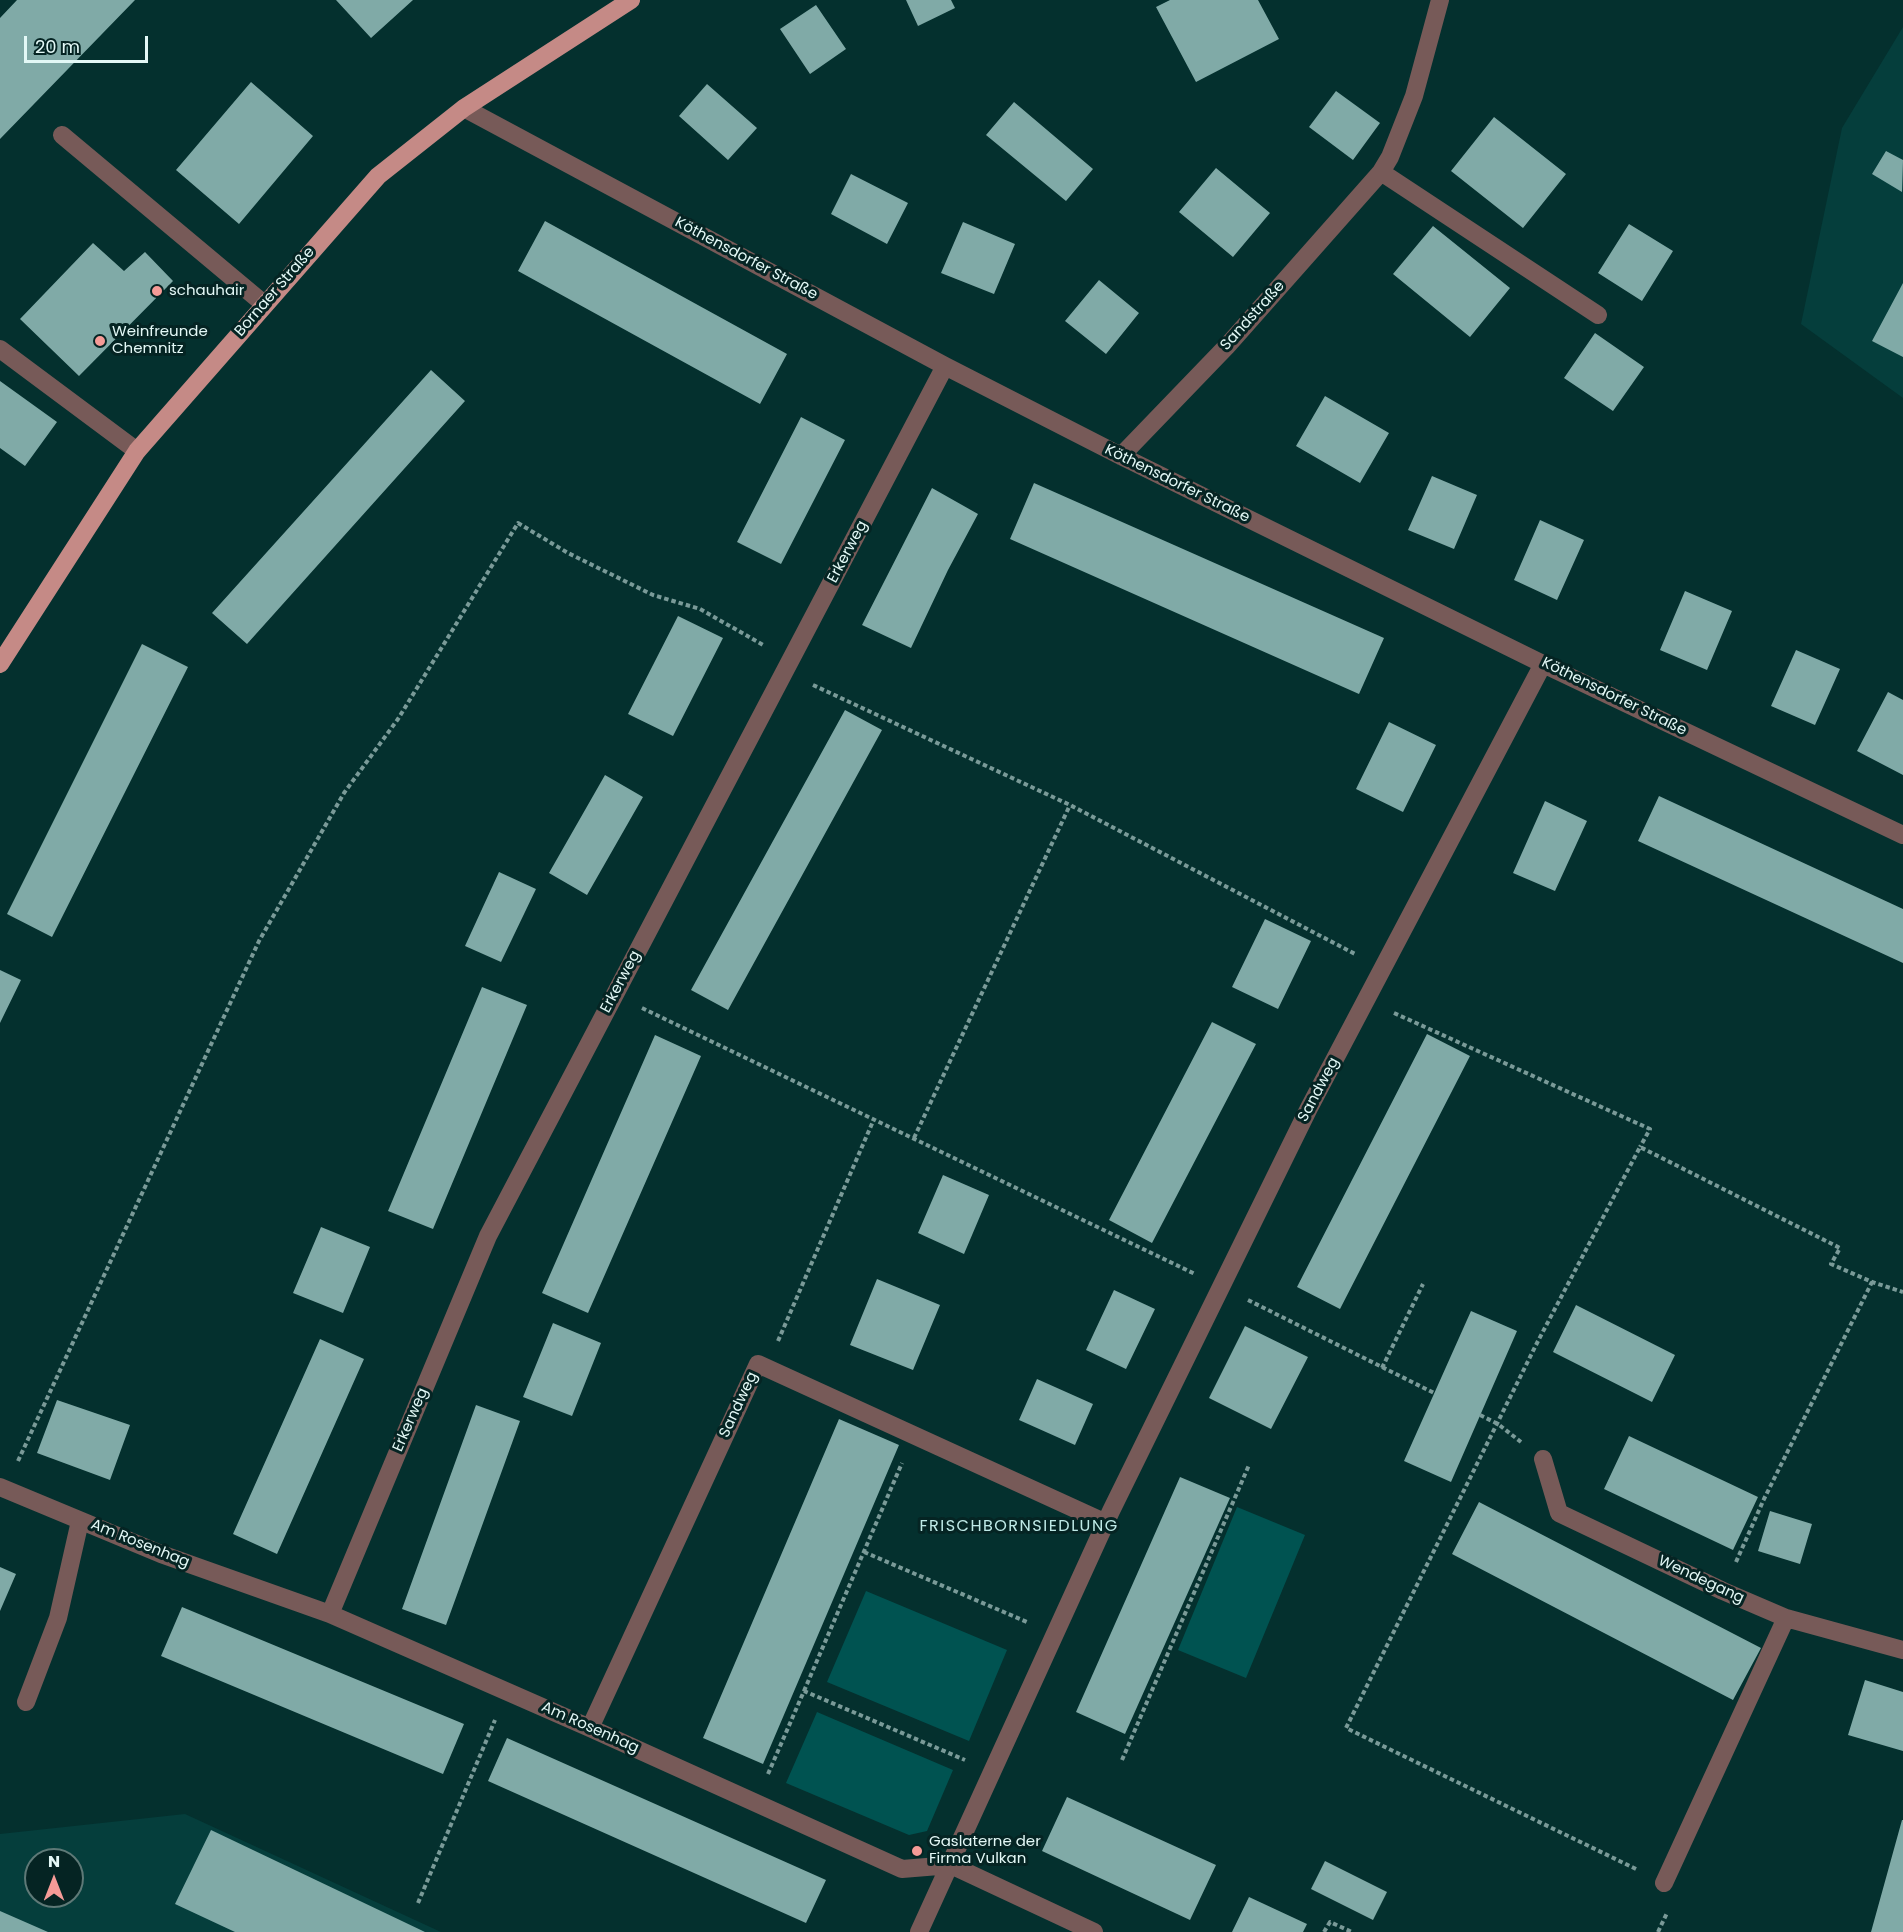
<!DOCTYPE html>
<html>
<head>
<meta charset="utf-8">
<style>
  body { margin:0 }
  #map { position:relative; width:1903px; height:1932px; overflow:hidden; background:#04302e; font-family:Poppins,sans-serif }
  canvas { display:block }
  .north { position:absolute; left:24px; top:1848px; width:60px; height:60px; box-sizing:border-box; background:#052423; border:2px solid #5e7977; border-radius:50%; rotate:0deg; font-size:16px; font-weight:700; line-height:24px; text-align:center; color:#e3f8f6 }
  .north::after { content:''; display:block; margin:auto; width:21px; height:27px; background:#f59b97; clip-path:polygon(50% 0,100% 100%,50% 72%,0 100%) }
  .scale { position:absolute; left:24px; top:36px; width:124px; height:27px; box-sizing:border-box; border:3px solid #e3f8f6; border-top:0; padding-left:8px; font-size:18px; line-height:21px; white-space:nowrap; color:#e3f8f6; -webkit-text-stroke:4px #052423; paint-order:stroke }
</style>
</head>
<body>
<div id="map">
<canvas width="1903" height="1932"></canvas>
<div class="north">N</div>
<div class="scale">20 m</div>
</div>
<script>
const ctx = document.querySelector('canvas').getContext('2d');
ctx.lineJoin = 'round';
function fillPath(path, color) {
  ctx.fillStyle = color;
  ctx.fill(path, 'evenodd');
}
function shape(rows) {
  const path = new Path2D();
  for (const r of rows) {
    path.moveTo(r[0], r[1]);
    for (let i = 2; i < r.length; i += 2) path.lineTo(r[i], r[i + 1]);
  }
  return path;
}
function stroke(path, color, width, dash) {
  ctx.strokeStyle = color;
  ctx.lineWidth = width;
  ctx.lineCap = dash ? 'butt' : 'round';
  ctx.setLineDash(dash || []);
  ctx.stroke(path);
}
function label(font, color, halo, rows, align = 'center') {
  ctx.font = font + ' Poppins,sans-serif';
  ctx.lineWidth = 6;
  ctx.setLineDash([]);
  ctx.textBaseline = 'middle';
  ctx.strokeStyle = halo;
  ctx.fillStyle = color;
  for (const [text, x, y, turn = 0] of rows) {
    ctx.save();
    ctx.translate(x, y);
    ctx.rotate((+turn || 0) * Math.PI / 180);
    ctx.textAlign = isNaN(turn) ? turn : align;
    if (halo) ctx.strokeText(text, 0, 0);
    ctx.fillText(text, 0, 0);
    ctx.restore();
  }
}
fillPath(shape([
  [1903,27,1903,398,1801,324,1842,128],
  [185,1814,441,1932,0,1932,0,1834],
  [36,1860,72,1860,72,1896,36,1896]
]), '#053e3c');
fillPath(shape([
  [1237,1507,1305,1535,1246,1678,1178,1650],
  [866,1591,1007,1650,969,1741,827,1682],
  [817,1712,953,1770,927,1831,909,1835,786,1783]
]), '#005351');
fillPath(shape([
  [17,0,135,0,0,139,0,18],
  [336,0,413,0,371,38],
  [906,0,951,0,955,8,918,26],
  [1170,0,1258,0,1279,39,1196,82,1156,7],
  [816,5,846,49,810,74,780,29],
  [251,82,313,136,239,224,176,170],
  [707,84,757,128,728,160,679,116],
  [1336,91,1380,123,1353,160,1309,127],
  [1014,102,1093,169,1066,201,986,135],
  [1494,117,1566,174,1523,228,1451,171],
  [1886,151,1903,160,1902,192,1872,174],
  [1216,168,1270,213,1233,257,1179,212],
  [851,174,908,203,887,244,831,214],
  [545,221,787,354,760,404,518,271],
  [963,222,1015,244,994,294,941,273],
  [1629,224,1673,251,1642,301,1598,273],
  [1433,226,1510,288,1470,337,1393,274],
  [93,243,124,271,145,252,173,281,79,376,20,319],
  [1099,280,1139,313,1106,354,1065,321],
  [1903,283,1903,357,1872,341],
  [1595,333,1644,367,1613,411,1564,378],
  [431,370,465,401,247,644,212,613],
  [0,381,57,422,25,466,0,448],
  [1325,396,1389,433,1360,483,1296,446],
  [801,417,845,440,781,564,737,542],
  [1432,476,1477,495,1454,549,1408,530],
  [1034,483,1384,638,1359,694,1010,539],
  [932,488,978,514,948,570,911,648,862,625],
  [1540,520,1584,540,1557,600,1514,580],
  [1685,591,1732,611,1707,670,1660,650],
  [678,616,723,638,673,736,628,714],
  [142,644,188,667,52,937,7,914],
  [1796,650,1840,669,1815,725,1771,706],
  [1888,692,1903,700,1903,775,1857,751],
  [845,710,882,730,728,1010,691,990],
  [1389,722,1436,745,1403,812,1356,789],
  [605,775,643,797,587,895,549,873],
  [1659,796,1903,909,1903,963,1638,841],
  [1545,801,1587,821,1555,891,1513,873],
  [499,872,536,889,501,962,465,946],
  [1265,919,1311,941,1278,1009,1232,987],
  [0,970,21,980,0,1023],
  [482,987,527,1005,433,1229,388,1211],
  [1212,1022,1256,1044,1152,1243,1109,1220],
  [1427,1034,1470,1056,1340,1309,1297,1287],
  [655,1035,701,1056,588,1313,542,1293],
  [943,1175,989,1195,964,1254,918,1233],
  [321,1227,370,1247,343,1313,293,1293],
  [877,1279,940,1305,913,1370,850,1345],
  [1114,1290,1155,1309,1126,1369,1086,1350],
  [1576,1305,1675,1355,1652,1402,1553,1352],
  [1471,1311,1517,1331,1451,1482,1404,1461],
  [553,1323,601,1343,572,1416,523,1397],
  [1245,1326,1308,1357,1271,1429,1209,1398],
  [320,1339,364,1359,277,1554,233,1534],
  [1037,1379,1093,1404,1075,1445,1019,1420],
  [57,1400,130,1425,110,1480,37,1453],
  [476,1405,520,1421,446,1625,402,1609],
  [839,1419,899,1445,763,1764,703,1738],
  [1629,1436,1758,1497,1733,1550,1604,1489],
  [1180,1477,1230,1498,1125,1734,1076,1712],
  [1479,1502,1761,1648,1733,1700,1452,1554],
  [1770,1511,1812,1524,1800,1564,1758,1551],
  [0,1567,16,1574,0,1611],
  [182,1607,464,1724,443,1774,161,1656],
  [1865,1680,1903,1692,1903,1751,1848,1735],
  [507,1738,826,1880,806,1923,488,1781],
  [1067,1797,1216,1865,1190,1920,1042,1851],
  [1903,1820,1903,1932,1871,1932,1902,1820],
  [211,1830,425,1932,235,1932,175,1904],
  [1325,1861,1387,1892,1373,1920,1311,1889],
  [1249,1897,1307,1924,1303,1932,1232,1932],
  [0,1911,48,1932,0,1932]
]), '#80aaa7');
stroke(shape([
  [813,685,1070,805,1357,955],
  [642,1008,1195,1274],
  [1394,1013,1650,1129,1640,1147],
  [914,1138,1070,805],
  [1248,1300,1434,1393],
  [778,1341,874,1119],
  [1382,1368,1423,1284],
  [1480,1415,1498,1424,1521,1442],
  [18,1461,259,941,344,793,398,719,518,523,568,553,653,595,700,609,765,646],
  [864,1552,1027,1622],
  [1736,1562,1764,1499,1872,1282],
  [804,1691,902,1463],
  [1122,1760,1249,1465],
  [768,1774,804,1691,965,1760],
  [1636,1869,1346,1728,1538,1341,1640,1147,1840,1248,1831,1264,1872,1282,1903,1292],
  [418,1903,495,1720],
  [1324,1932,1330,1922,1352,1932],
  [1658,1932,1667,1913]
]), '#7a9a98', 4, [4.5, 3]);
stroke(shape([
  [464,108,945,366,1121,456,1543,664,1903,835],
  [62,135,264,304],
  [1381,172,1598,315],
  [0,349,137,451],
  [1121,456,1227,346,1381,172,1390,157,1414,96,1440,0],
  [1543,1459,1559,1513,1723,1591,1786,1618,1903,1650],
  [0,1487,161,1554,330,1614,590,1728,902,1869,951,1865,1094,1932],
  [330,1614,488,1236,945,366],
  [26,1702,58,1618,80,1521],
  [590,1728,758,1364,1106,1523],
  [1664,1883,1786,1618],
  [919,1932,1111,1511,1221,1287,1309,1108,1543,664]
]), '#775a58', 18);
stroke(shape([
  [0,664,137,451,378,176,464,108,631,0]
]), '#c58a86', 18);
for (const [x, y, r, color] of [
  [157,291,6,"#f59b97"],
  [100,341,6,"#f59b97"],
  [917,1851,6,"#f59b97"]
]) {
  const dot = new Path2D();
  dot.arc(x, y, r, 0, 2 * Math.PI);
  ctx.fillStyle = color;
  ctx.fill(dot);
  stroke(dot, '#052423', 2);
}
label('15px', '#e3f8f6', '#052423', [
  ["Köthensdorfer Straße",746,259,28],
  ["Bornaer Straße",275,292,-49],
  ["Sandstraße",1253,316,-48],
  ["Köthensdorfer Straße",1177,484,26],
  ["Erkerweg",848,552,-62],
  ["Köthensdorfer Straße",1614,697,26],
  ["Erkerweg",621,982,-62],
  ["Sandweg",1319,1090,-62],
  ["Sandweg",739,1405,-65],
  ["Erkerweg",411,1420,-67],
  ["Am Rosenhag",140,1544,22],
  ["Wendegang",1701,1580,25],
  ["Am Rosenhag",590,1728,24]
]);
label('15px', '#e3f8f6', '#052423', [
  ["schauhair",169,291],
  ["Weinfreunde",112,332],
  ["Chemnitz",112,349],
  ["Gaslaterne der",929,1842],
  ["Firma Vulkan",929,1859]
], 'left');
ctx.letterSpacing = '1.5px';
label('16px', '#bfeae7', '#052423', [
  ["FRISCHBORNSIEDLUNG",1019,1527]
]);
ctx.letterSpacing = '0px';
</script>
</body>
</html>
